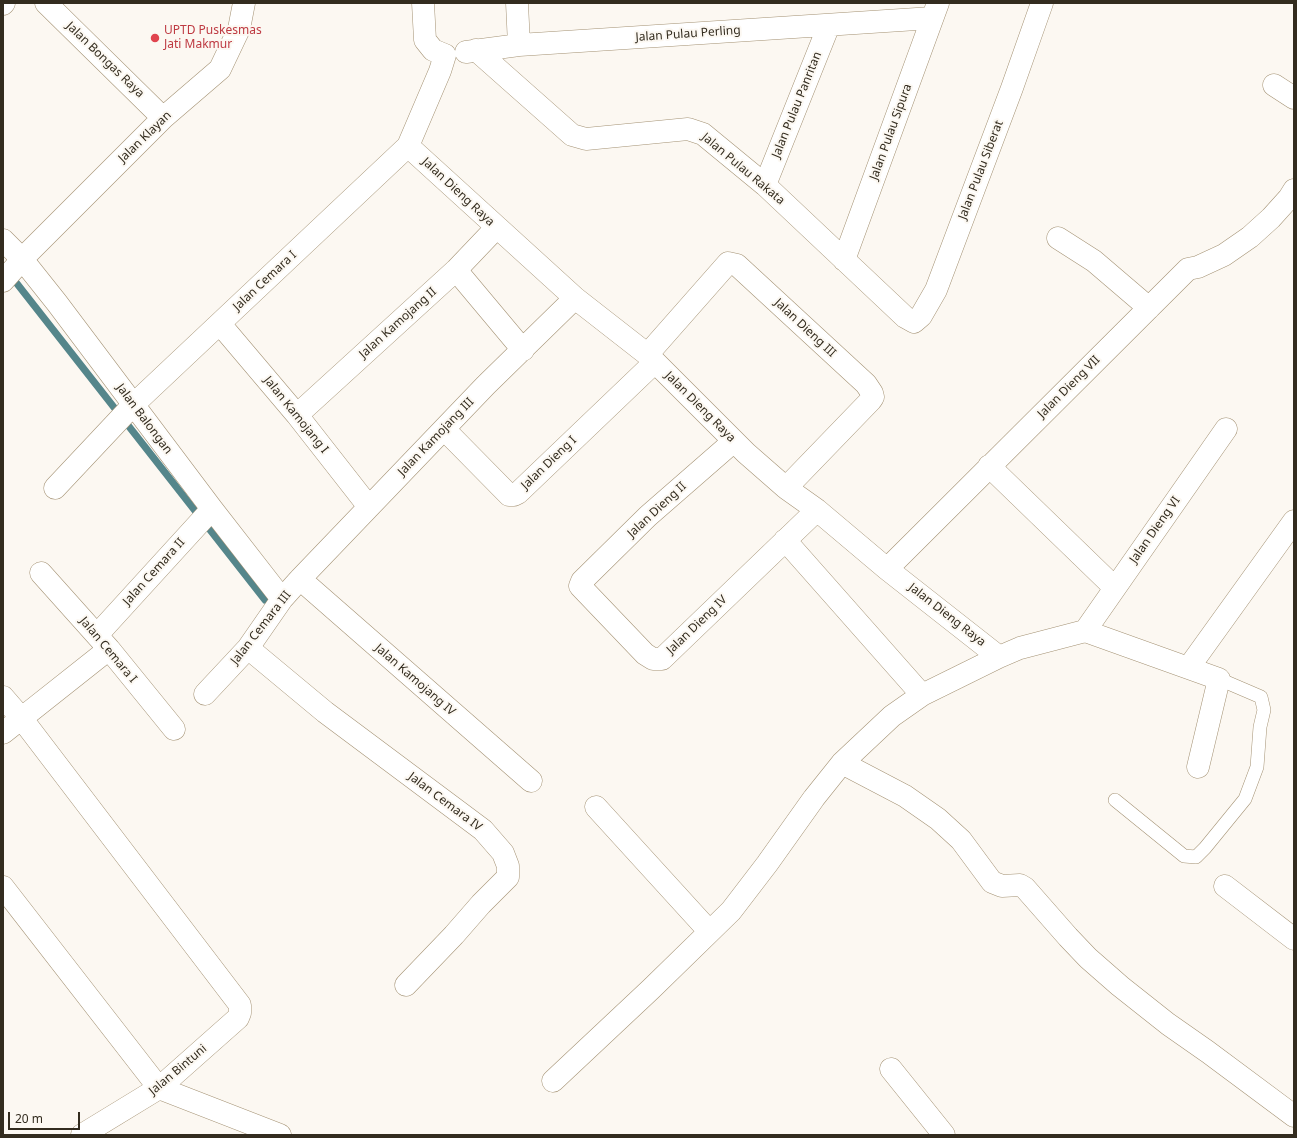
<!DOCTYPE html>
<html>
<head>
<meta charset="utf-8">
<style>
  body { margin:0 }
  #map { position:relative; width:1297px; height:1138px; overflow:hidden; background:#fcf8f2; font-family:"Noto Sans",sans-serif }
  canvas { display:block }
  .frame { position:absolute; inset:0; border:4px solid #332c1f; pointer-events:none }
  .scale { position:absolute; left:8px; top:1112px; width:72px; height:18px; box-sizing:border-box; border:2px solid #332c1f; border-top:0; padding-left:5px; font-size:12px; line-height:14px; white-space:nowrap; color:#332c1f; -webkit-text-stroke:3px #fcf8f2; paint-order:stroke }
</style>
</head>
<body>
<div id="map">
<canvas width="1297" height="1138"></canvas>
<div class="frame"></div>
<div class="scale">20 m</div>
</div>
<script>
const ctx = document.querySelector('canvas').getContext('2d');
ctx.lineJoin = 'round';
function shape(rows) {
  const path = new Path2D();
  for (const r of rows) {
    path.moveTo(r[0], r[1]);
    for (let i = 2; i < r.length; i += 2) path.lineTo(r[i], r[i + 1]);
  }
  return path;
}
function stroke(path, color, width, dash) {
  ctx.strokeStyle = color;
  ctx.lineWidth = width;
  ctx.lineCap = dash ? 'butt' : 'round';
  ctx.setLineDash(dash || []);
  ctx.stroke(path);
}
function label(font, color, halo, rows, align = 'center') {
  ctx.font = font + ' "Noto Sans",sans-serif';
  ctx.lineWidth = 4;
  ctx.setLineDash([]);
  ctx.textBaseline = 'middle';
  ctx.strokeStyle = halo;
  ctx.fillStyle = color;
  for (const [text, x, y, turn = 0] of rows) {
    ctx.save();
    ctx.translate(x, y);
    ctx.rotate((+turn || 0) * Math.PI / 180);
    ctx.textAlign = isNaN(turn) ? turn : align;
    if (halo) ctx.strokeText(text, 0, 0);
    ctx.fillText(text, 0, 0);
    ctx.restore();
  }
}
stroke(shape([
  [11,276,265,600]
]), '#55868b', 7);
const service = shape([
  [1115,800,1184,856,1196,857,1205,848,1245,799,1257,767,1260,727,1264,710,1261,697,1219,679]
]);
const minor = shape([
  [46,3,163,118],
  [423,3,425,40,433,50,445,55],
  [517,3,519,45],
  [3,4,4,3],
  [476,50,572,135,586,139,688,129,703,134,765,185,905,317,914,322,921,316,936,290,1012,88,1042,3],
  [466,52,519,45,932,18],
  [1274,85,1294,98],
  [408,146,575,298,648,355,746,453,786,488,817,510,887,569,999,657],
  [765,185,829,25],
  [1058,238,1094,261,1149,308],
  [3,240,22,259,57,303,212,509,282,599],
  [844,260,938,3],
  [456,270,523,350],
  [3,281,27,254,163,118,220,69,239,29,244,3],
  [220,324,297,415,369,507],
  [648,355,654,347,728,263,737,265,866,384,872,393,873,397,871,400,786,488],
  [297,415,456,270,496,228],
  [444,429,509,495,514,495,518,493,655,362],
  [734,441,648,516,582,581,580,586,645,654,653,659,662,659,817,510],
  [989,466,1114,587],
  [55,488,133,405,408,146,440,71,445,55],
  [785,540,922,695],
  [887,569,1188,269,1198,267,1224,255,1250,237,1271,218,1289,198,1294,190],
  [41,573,109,649,174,729],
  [300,579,531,781],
  [1085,631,1226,429],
  [97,635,212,509],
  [248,648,325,712,483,830,503,853,508,866,508,877,481,904,454,935,406,985],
  [1189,667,1294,521],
  [205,694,248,648,282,599,300,579,486,385,575,298],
  [3,697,22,719,240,1005,240,1013,238,1018,159,1088,82,1135],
  [3,733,109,649],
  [842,763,905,796,938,819,961,840,992,882,1002,886,1020,885,1025,888,1068,937,1088,958,1120,986,1168,1024,1208,1052,1294,1116],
  [596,807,709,931],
  [1225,886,1294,939],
  [3,887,159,1088,280,1135],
  [891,1069,944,1135],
  [553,1081,651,989,731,911,767,864,814,798,842,763,892,716,922,695,999,657,1020,648,1085,631,1219,679,1198,767]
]);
stroke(service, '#a49274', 14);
stroke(minor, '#a49274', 23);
stroke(service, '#fff', 13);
stroke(minor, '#fff', 22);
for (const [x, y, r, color] of [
  [155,38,5,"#e0444e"]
]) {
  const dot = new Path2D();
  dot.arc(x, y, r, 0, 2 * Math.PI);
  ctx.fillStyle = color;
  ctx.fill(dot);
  stroke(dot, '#fcf8f2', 1.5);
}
label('12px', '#be3a42', '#fcf8f2', [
  ["UPTD Puskesmas",164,31],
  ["Jati Makmur",164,45]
], 'left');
label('12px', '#332c1f', '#fcf8f2', [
  ["Jalan Pulau Perling",688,34,-4],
  ["Jalan Bongas Raya",105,60,44],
  ["Jalan Pulau Panritan",797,105,-68],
  ["Jalan Pulau Sipura",891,132,-70],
  ["Jalan Klayan",145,137,-44],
  ["Jalan Pulau Rakata",743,169,40],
  ["Jalan Pulau Siberat",981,170,-69],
  ["Jalan Dieng Raya",458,192,43],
  ["Jalan Cemara I",265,281,-43],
  ["Jalan Kamojang II",398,323,-42],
  ["Jalan Dieng III",805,328,43],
  ["Jalan Dieng VII",1069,387,-45],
  ["Jalan Dieng Raya",700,407,45],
  ["Jalan Kamojang I",296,415,51],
  ["Jalan Balongan",144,419,53],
  ["Jalan Kamojang III",436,437,-46],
  ["Jalan Dieng I",549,463,-44],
  ["Jalan Dieng II",657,510,-43],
  ["Jalan Dieng VI",1155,530,-55],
  ["Jalan Cemara II",154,572,-48],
  ["Jalan Dieng Raya",947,615,38],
  ["Jalan Dieng IV",697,625,-44],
  ["Jalan Cemara III",261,628,-52],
  ["Jalan Cemara I",108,650,50],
  ["Jalan Kamojang IV",415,680,41],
  ["Jalan Cemara IV",445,802,37],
  ["Jalan Bintuni",178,1070,-40]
]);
</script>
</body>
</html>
